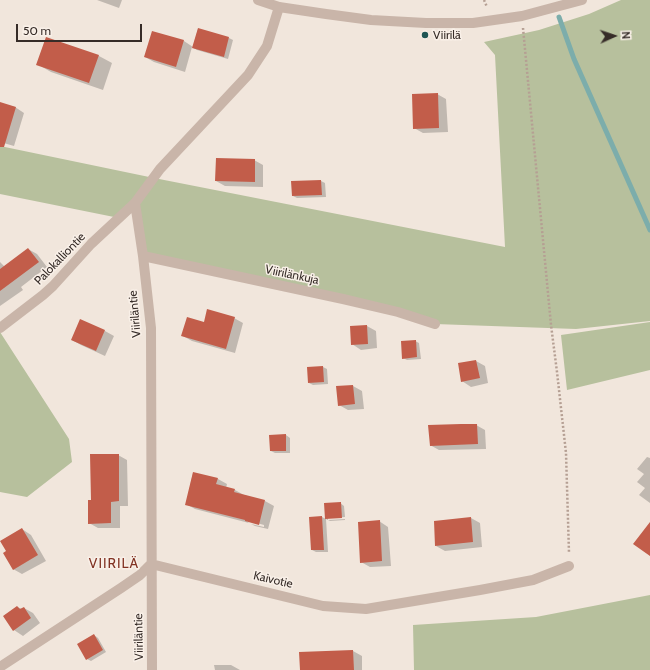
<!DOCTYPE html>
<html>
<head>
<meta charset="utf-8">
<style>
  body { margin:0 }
  #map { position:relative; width:650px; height:670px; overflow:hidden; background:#f1e6dc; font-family:Cabin,sans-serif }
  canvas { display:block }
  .north { position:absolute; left:594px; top:16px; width:40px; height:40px; -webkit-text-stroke:3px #f9f0e8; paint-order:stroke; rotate:87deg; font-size:11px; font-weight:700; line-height:16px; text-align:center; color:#362c28 }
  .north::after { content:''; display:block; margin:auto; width:14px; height:18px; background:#362c28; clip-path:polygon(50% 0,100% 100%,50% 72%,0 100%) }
  .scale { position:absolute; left:16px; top:24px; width:126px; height:18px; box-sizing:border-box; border:2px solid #362c28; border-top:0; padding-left:5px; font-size:12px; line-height:14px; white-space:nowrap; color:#362c28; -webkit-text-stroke:3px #f9f0e8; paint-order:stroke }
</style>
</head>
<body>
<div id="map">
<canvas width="650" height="670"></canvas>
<div class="north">N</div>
<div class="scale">50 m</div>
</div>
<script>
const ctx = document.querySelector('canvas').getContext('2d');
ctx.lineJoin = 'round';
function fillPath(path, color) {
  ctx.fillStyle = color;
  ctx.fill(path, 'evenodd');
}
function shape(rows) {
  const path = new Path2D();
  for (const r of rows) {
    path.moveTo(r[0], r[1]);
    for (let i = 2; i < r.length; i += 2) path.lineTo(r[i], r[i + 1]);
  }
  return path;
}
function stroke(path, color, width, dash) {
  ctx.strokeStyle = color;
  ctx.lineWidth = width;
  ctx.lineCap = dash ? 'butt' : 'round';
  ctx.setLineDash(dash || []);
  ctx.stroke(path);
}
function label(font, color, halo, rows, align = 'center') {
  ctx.font = font + ' Cabin,sans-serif';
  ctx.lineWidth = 3;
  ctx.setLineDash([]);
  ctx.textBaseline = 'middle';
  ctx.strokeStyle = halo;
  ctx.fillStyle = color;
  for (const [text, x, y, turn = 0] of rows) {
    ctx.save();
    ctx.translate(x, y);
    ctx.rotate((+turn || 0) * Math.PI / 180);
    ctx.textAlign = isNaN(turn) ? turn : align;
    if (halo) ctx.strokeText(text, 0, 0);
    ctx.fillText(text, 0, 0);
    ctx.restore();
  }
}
fillPath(shape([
  [621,0,650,0,650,321,576,329,435,324,143,256,135,203,119,218,0,194,0,146,154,178,505,247,495,55,484,42,539,30,589,14],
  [650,322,650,370,567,390,561,335],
  [0,332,69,439,72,462,27,497,0,492],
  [650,595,650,670,414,670,413,625,536,617]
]), '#b7c09d');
fillPath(shape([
  [97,0,122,0,119,8],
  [198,29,229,38,233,40,228,59,197,50,192,47,185,72,154,62,145,57,153,32,184,41,193,47],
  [46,38,99,56,112,63,103,90,51,72,37,64],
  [437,94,446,99,448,132,423,133,414,128],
  [0,103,15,107,24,113,14,146,0,142],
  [254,160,263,165,263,187,225,186,216,181],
  [321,181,325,183,326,197,297,198,293,196],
  [28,249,37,254,47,267,21,287,23,290,0,306,0,262,5,267],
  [234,318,243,323,235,353,192,341,183,336,204,323],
  [81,320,105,331,114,336,105,356,81,345,72,340],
  [367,326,376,331,377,348,361,350,352,344],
  [415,341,419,343,421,359,407,360,403,358],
  [476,361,485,366,488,383,471,387,462,381],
  [323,367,327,369,328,384,313,385,309,383],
  [353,386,362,391,364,409,348,410,339,405,337,387],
  [476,425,485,430,486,449,439,450,430,445],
  [286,435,290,438,290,453,275,453,271,451],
  [118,455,127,460,128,506,120,506,120,528,98,528,89,523,92,501],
  [647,457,650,458,650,503,639,495,645,488,637,482,644,474,637,469],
  [193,473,218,479,227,484,226,488,235,490,244,495,265,501,274,506,268,529,255,526,251,524,264,527,264,525,246,520,249,523,195,509,186,504],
  [340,503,344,506,345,517,328,518,328,520,345,519,345,520,330,521,326,519,328,552,316,552,312,550,310,518,322,517,326,519,325,504],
  [471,518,480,523,482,547,445,551,436,546],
  [379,521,388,527,391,566,370,567,361,562],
  [22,529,31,535,46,561,22,574,13,569],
  [17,607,22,609,24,608,33,613,40,623,23,636,14,630,4,616],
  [94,635,98,638,106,652,91,661,87,659],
  [353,651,362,656,362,670,301,670],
  [214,665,231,665,240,670,215,670]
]), '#0003');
stroke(shape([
  [559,17,574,59,650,230]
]), '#7cadab', 5);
fillPath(shape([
  [198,28,229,37,224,57,192,48],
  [152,31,184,40,176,67,144,57],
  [46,37,99,55,89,83,36,65],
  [438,93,439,128,413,129,412,94],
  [0,102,16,107,4,147,0,147],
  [216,158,255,159,255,182,215,181],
  [321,180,322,195,292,196,291,181],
  [28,248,39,262,0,291,0,269],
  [207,309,235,317,226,349,181,336,187,317,204,322],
  [80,319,105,330,96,351,71,340],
  [367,325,368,344,351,345,350,326],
  [416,340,417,357,402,359,401,341],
  [476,360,480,378,461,382,458,363],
  [323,366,324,382,308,383,307,367],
  [353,385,355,404,338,406,336,386],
  [461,424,477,424,478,444,430,446,428,425],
  [286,434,286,451,270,451,269,435],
  [90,454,119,454,119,501,111,502,111,523,88,524,88,500,91,500],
  [193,472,218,478,216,484,235,489,234,492,265,500,259,525,245,521,245,520,185,505],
  [341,502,342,518,325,519,324,503],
  [322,516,324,550,311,550,309,517],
  [471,517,473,542,435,546,434,521],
  [380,520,382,561,360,563,358,522],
  [650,522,650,556,633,544],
  [22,528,38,555,13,570,3,553,6,551,0,541],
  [17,606,20,609,24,607,31,618,13,631,3,616],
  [94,634,103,650,86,660,77,644],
  [353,650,354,670,300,670,299,652]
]), '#c25d4a');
stroke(shape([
  [484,0,487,7],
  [523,28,551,325,557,372,566,453,569,553]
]), '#b59f93', 2.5, [2, 2]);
stroke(shape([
  [135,203,143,256,151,328,152,670],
  [143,256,343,299,398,312,435,324],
  [0,328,43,295,53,286,91,244,135,203,160,169,248,75,267,46,279,7],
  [151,564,323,606,366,609,480,590,533,580,569,566],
  [0,667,121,588,140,575,151,564]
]), '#c9b5a9', 10);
stroke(shape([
  [258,0,279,7,326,14,371,20,426,23,473,23,522,16,582,0]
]), '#c9b5a9', 10);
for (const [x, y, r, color] of [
  [425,35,4,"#1f5655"]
]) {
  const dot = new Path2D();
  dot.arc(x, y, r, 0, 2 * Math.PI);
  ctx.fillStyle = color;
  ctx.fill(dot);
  stroke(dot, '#f9f0e8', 1.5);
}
label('12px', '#362c28', '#f9f0e8', [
  ["Viirilä",433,35]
], 'left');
label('12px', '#362c28', '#f9f0e8', [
  ["Palokalliontie",60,259,-46],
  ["Viirilänkuja",292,275,12],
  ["Viiriläntie",135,314,-95],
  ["Kaivotie",273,580,13],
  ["Viiriläntie",139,637,-91]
]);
ctx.letterSpacing = '1px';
label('14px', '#823324', '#f9f0e8', [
  ["VIIRILÄ",114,564]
]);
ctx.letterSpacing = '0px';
</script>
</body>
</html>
